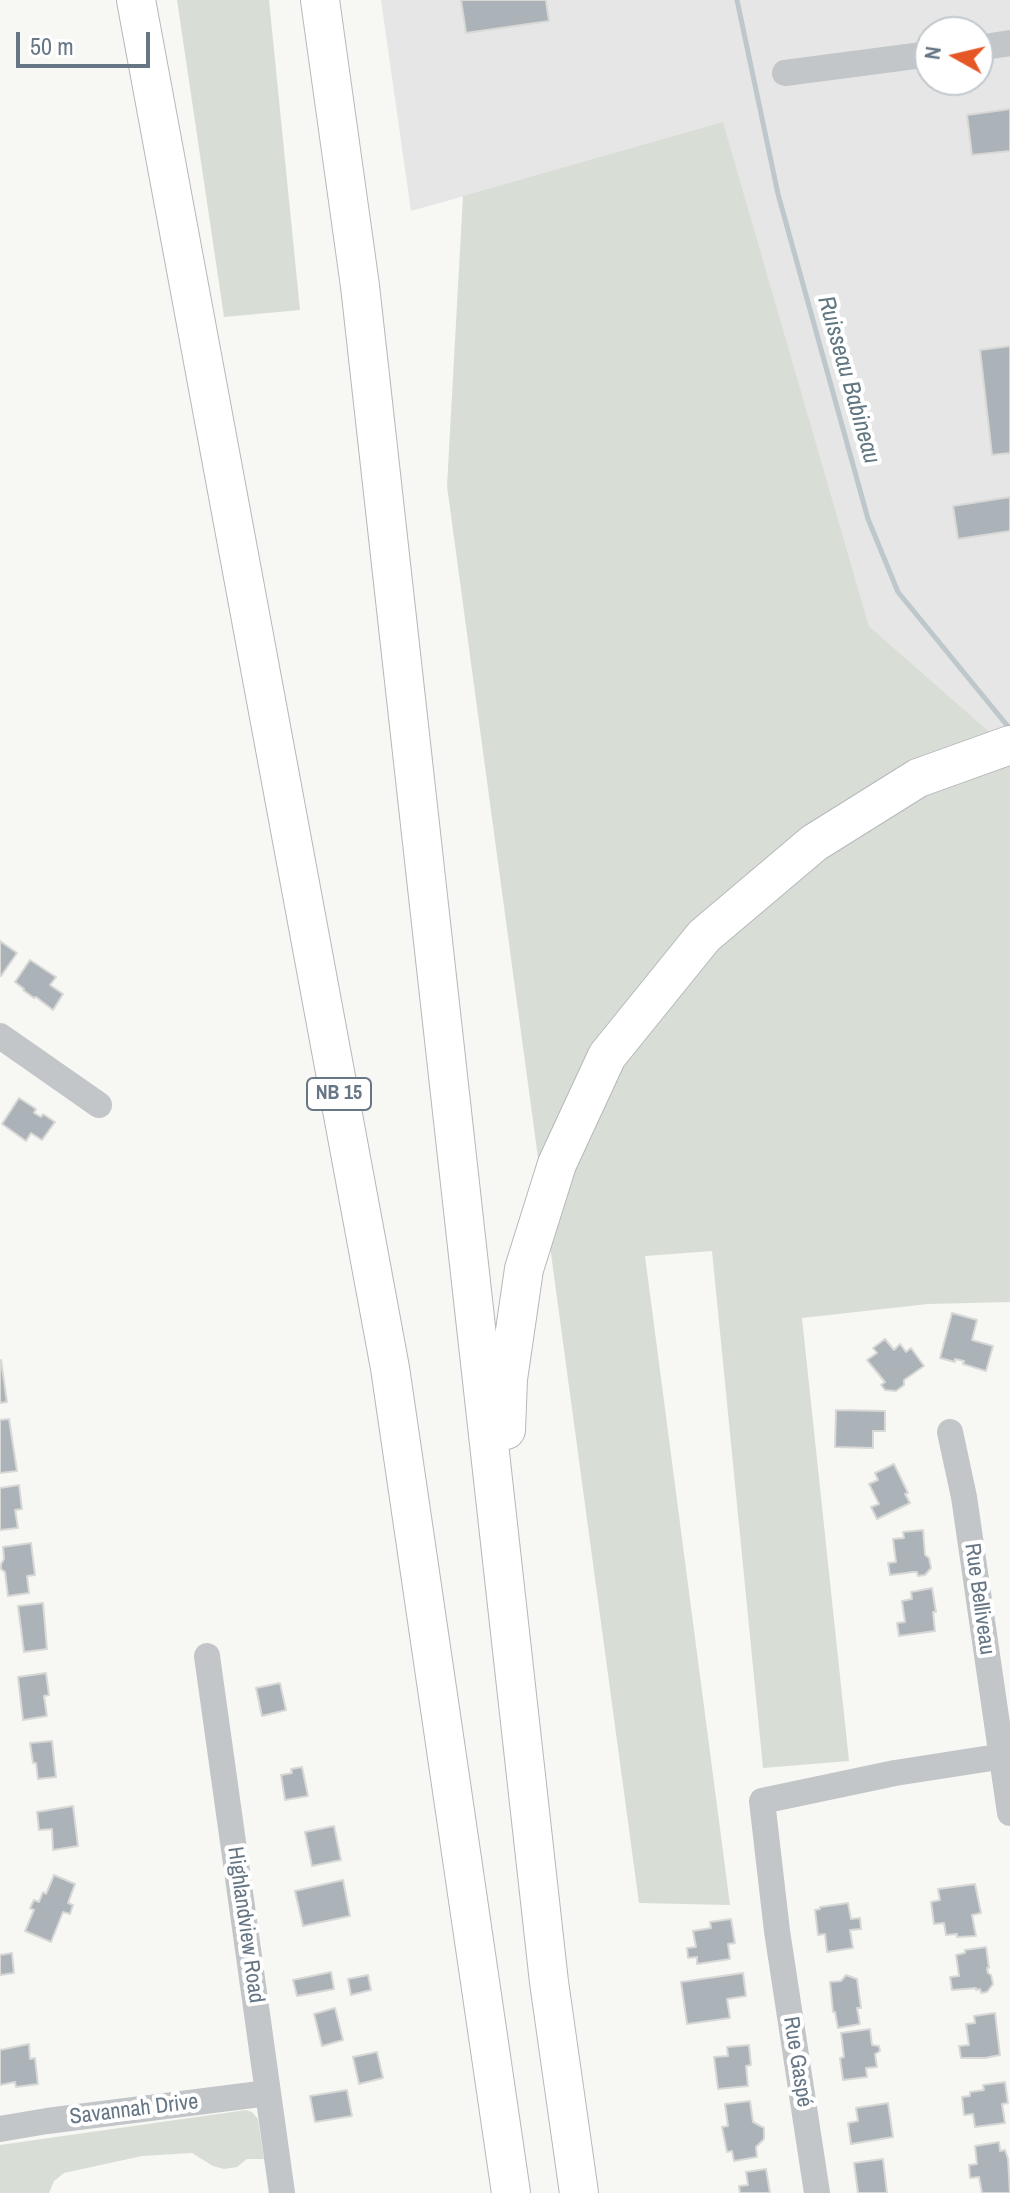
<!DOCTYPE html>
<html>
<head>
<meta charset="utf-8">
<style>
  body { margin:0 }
  #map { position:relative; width:1010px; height:2193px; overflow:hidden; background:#f7f7f4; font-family:"Archivo Narrow",sans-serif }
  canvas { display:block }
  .north { position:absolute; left:914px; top:16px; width:80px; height:80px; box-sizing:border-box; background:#fff; border:2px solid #c2c8ce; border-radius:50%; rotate:278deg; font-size:22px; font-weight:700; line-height:32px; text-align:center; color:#667685 }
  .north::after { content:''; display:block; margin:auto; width:28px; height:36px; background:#e55826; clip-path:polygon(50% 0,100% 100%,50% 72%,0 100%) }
  .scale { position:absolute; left:16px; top:32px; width:134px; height:36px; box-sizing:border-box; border:4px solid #667685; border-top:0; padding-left:10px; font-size:24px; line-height:28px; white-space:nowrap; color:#667685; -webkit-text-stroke:6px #fff; paint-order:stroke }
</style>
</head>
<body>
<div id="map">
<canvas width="1010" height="2193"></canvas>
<div class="north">N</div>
<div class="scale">50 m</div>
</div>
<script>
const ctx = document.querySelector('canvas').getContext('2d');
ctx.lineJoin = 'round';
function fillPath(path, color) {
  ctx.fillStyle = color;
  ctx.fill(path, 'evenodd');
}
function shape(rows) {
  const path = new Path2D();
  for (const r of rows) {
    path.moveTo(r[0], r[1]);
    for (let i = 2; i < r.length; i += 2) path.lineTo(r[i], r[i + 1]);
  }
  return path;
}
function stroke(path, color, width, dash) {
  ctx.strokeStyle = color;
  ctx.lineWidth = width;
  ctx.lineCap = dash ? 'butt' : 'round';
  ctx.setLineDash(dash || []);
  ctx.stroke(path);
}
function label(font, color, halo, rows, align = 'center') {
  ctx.font = font + ' "Archivo Narrow",sans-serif';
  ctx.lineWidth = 8;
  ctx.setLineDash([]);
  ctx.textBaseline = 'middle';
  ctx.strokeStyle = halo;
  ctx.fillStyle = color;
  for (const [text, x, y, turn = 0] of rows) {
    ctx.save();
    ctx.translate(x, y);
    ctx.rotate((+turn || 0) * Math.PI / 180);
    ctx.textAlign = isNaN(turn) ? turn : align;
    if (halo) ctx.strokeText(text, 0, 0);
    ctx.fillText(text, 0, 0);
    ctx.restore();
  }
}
fillPath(shape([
  [381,0,1010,0,1010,750,869,626,723,123,411,211],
  [930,32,978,32,978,80,930,80]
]), '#e5e6e5');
fillPath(shape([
  [177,0,269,0,300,310,224,317],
  [723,122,869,626,1010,750,1010,1302,928,1304,802,1318,849,1761,763,1768,712,1251,645,1256,730,1905,639,1903,447,486,463,196],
  [246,2110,252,2112,258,2119,264,2159,247,2159,237,2167,224,2169,213,2166,192,2153,142,2156,64,2173,54,2181,49,2193,0,2193,0,2145]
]), '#d8ded5');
stroke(shape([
  [737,0,778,194,868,519,898,592,1010,729]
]), '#bdc7cc', 5);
const building = shape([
  [461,0,546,0,549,21,466,33,461,0],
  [1010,109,1010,151,972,155,967,115,1010,109],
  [1010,346,1010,453,992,455,980,350,1010,346],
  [1010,497,1010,531,958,539,953,506,1010,497],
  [0,941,17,953,1,976,0,976,0,941],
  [30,960,56,977,50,985,63,994,53,1010,36,997,34,998,23,990,24,989,15,982,30,960],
  [19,1098,36,1109,34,1113,41,1117,43,1114,55,1122,42,1140,31,1133,26,1141,2,1124,19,1098],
  [952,1313,977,1320,972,1340,993,1346,986,1371,963,1364,964,1361,955,1359,955,1362,940,1358,952,1313],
  [885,1339,894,1350,900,1344,906,1352,911,1348,924,1366,904,1380,904,1385,896,1391,885,1390,881,1385,885,1382,867,1360,877,1353,873,1348,885,1339],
  [1,1360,7,1402,0,1403,0,1361,1,1360],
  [836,1410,885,1411,885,1431,873,1431,873,1448,835,1447,836,1410],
  [9,1419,17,1471,0,1473,0,1420,9,1419],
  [894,1464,908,1493,905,1494,910,1503,877,1519,871,1507,879,1504,869,1484,878,1480,875,1473,894,1464],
  [19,1485,22,1509,15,1510,18,1528,0,1530,0,1488,19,1485],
  [923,1530,925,1555,929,1558,931,1568,925,1575,918,1576,917,1572,913,1572,890,1575,888,1563,896,1562,893,1539,904,1538,903,1532,923,1530],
  [31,1543,35,1575,27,1576,29,1593,8,1596,5,1572,1,1569,1,1564,4,1559,3,1547,31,1543],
  [932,1588,936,1612,933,1612,935,1631,899,1636,897,1623,905,1622,902,1601,912,1599,911,1592,932,1588],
  [43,1603,47,1649,24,1652,18,1606,43,1603],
  [46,1673,49,1695,44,1696,47,1716,23,1720,18,1677,46,1673],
  [280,1683,286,1710,262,1716,256,1688,280,1683],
  [52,1741,56,1777,38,1779,36,1763,33,1763,30,1743,52,1741],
  [302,1767,308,1796,285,1800,281,1775,292,1773,291,1769,302,1767],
  [73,1806,78,1846,53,1850,52,1829,39,1830,37,1812,73,1806],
  [334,1826,341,1860,312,1866,305,1832,334,1826],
  [54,1875,75,1884,68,1903,73,1905,70,1914,63,1912,51,1942,25,1931,34,1910,30,1908,34,1900,39,1902,43,1892,46,1894,54,1875],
  [343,1880,350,1916,303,1926,295,1891,343,1880],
  [975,1884,981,1913,972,1915,976,1936,957,1937,957,1934,946,1935,944,1923,934,1924,931,1902,940,1900,938,1889,975,1884],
  [848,1903,851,1919,860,1918,861,1929,850,1930,853,1948,827,1952,825,1934,818,1935,815,1910,820,1909,820,1907,848,1903],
  [731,1919,735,1943,728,1944,730,1959,697,1964,697,1957,688,1958,687,1948,696,1947,693,1931,711,1928,710,1922,731,1919],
  [986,1947,989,1968,987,1968,988,1973,991,1975,993,1984,987,1992,981,1993,980,1989,976,1990,976,1988,952,1990,950,1977,959,1976,956,1955,965,1953,965,1950,986,1947],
  [12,1953,14,1973,0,1975,0,1955,12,1953],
  [331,1972,334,1989,297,1996,293,1980,331,1972],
  [743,1973,746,1996,727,1999,730,2018,687,2024,681,1982,743,1973],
  [368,1975,371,1990,351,1995,348,1979,368,1975],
  [846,1975,857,1979,861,2008,857,2008,860,2024,838,2028,835,2012,833,2012,830,1982,841,1981,846,1975],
  [335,2008,343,2040,322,2046,314,2014,335,2008],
  [995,2013,1000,2055,985,2058,961,2058,959,2046,969,2045,966,2024,975,2023,974,2016,995,2013],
  [870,2029,872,2045,879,2046,880,2051,875,2054,877,2067,866,2068,867,2077,843,2080,840,2058,844,2057,841,2033,870,2029],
  [29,2044,30,2059,35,2058,38,2084,16,2087,15,2082,0,2085,0,2050,29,2044],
  [749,2045,751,2065,746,2066,748,2086,718,2089,714,2057,728,2056,727,2047,749,2045],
  [377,2052,383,2078,359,2084,353,2057,377,2052],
  [1005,2082,1008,2103,1002,2104,1005,2123,975,2127,973,2114,964,2115,962,2097,970,2096,970,2092,984,2090,983,2085,1005,2082],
  [347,2090,352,2116,315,2122,310,2096,347,2090],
  [750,2101,753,2122,764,2128,764,2139,756,2147,757,2157,734,2161,732,2151,727,2152,722,2127,728,2126,725,2104,750,2101],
  [888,2103,893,2137,851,2144,848,2123,858,2121,856,2108,888,2103],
  [999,2142,1000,2151,1005,2150,1008,2159,1010,2193,982,2193,979,2177,970,2178,969,2165,977,2164,975,2146,999,2142],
  [883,2159,887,2193,858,2193,854,2163,883,2159],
  [766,2169,770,2193,740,2193,739,2186,748,2185,746,2172,766,2169]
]);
fillPath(building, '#abb3b9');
stroke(building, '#d8d8d6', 2);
const highway = shape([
  [136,0,390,1368,511,2193],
  [320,0,360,286,549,1982,579,2193],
  [506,1430,508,1379,524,1269,557,1164,607,1056,704,936,814,843,918,778,1010,745]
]);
stroke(highway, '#b5b8bc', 40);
stroke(shape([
  [978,48,1010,43],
  [785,73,930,54],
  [0,1036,99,1105],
  [950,1432,964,1497,1010,1813],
  [207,1656,282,2193],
  [0,2129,47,2121,268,2093],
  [817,2193,777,1931,762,1801,895,1773,1010,1755]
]), '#c2c6c9', 26);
stroke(highway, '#fff', 38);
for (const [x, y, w] of [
  [339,1094,64]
]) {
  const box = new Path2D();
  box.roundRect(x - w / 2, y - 16, w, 32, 6);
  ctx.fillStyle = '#fff';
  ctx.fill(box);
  stroke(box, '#667685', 2);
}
label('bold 20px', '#667685', null, [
  ["NB 15",339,1094]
]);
label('22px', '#667685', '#fff', [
  ["Rue Belliveau",979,1599,82],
  ["Highlandview Road",245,1925,82],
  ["Rue Gaspé",797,2062,81],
  ["Savannah Drive",134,2110,-7]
]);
label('italic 24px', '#617781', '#fff', [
  ["Ruisseau Babineau",848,380,74]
]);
</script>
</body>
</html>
